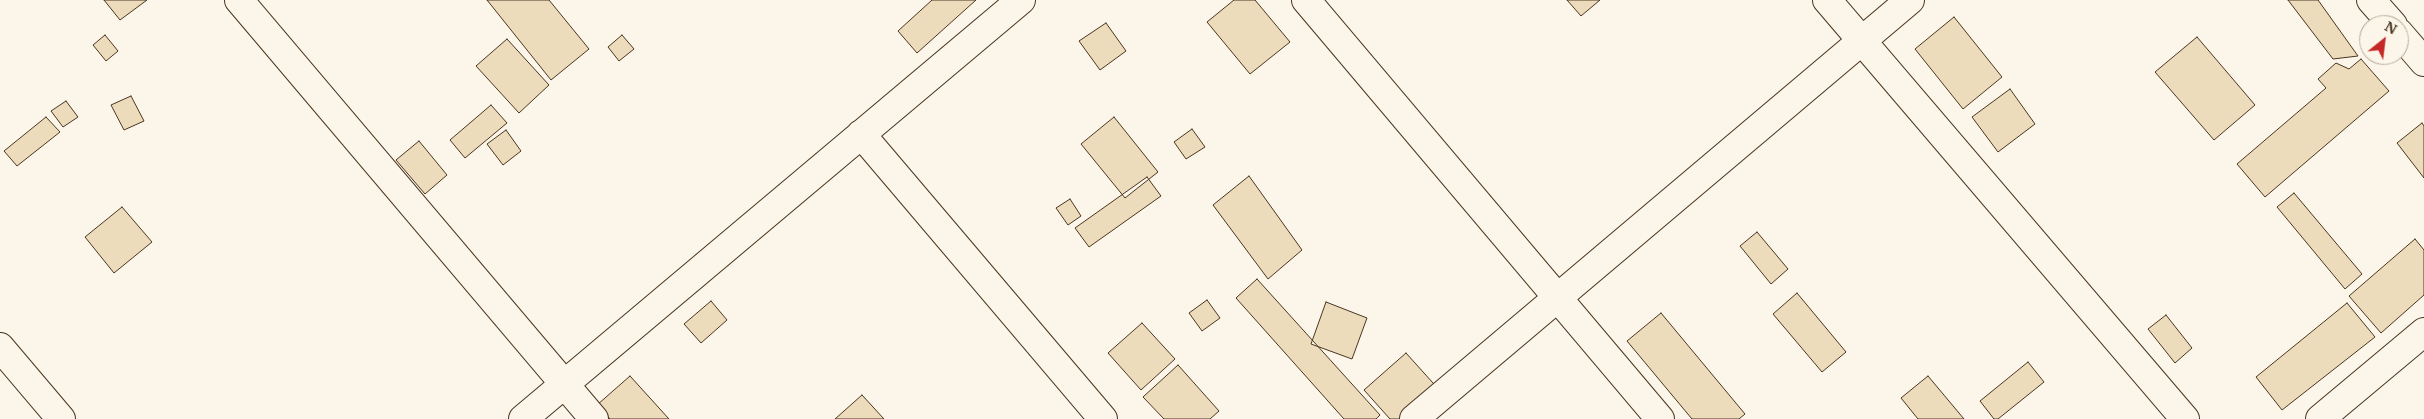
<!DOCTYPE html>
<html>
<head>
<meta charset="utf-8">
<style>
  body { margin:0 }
  #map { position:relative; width:2424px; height:419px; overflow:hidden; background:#fbf6e9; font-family:Merriweather,serif }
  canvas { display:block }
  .north { position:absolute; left:2359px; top:15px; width:50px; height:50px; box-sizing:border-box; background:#fbf6e9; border:1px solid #b4a999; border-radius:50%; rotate:29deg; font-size:14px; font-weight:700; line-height:20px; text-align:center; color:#4a3520 }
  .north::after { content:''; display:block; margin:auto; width:18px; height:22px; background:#c62828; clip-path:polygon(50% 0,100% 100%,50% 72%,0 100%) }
</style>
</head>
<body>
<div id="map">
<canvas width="2424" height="419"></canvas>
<div class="north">N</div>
</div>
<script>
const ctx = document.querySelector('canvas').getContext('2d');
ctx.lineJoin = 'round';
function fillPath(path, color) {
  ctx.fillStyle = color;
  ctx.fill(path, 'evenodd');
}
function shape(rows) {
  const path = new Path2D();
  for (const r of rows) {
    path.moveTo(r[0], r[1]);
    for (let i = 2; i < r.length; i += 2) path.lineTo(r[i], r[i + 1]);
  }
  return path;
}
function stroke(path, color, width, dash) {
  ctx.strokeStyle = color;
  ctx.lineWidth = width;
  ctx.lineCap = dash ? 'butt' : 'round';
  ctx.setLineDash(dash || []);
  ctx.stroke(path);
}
const building = shape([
  [104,0,147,0,120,20,104,0],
  [487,0,549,0,589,49,551,80,487,0],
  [932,0,976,0,917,53,898,31,932,0],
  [1234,0,1255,0,1290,42,1250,74,1207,22,1234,0],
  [1567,0,1600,0,1581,16,1567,0],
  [2288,0,2318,0,2358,56,2333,59,2288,0],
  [1954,17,2002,77,1963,109,1915,49,1954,17],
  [1106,23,1126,51,1100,70,1079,41,1106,23],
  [105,35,118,51,106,61,93,45,105,35],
  [622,35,634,49,619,61,608,47,622,35],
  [2197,37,2255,105,2214,140,2155,72,2197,37],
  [507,39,549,85,519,113,476,66,507,39],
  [2361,59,2389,91,2265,197,2237,164,2326,88,2318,79,2336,63,2349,69,2361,59],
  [2010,89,2035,124,1998,152,1972,117,2010,89],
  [131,96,144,121,124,130,111,105,131,96],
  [66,101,78,117,63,127,51,111,66,101],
  [491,105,507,123,465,158,450,140,491,105],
  [46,117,60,132,17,166,4,151,46,117],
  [1114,117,1158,172,1125,198,1081,144,1114,117],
  [2422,123,2424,126,2424,178,2397,143,2422,123],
  [1192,129,1205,147,1186,159,1174,142,1192,129],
  [506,130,521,151,503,165,487,144,506,130],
  [419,141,447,175,425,194,396,160,419,141],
  [1249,176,1302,250,1268,279,1213,205,1249,176],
  [1147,177,1161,196,1089,247,1075,228,1147,177],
  [2294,193,2362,274,2345,289,2277,207,2294,193],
  [1070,199,1081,216,1068,225,1056,208,1070,199],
  [122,207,152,242,114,273,85,237,122,207],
  [1757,232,1788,269,1771,284,1740,246,1757,232],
  [2415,239,2424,250,2424,295,2381,333,2349,296,2415,239],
  [1257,279,1380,415,1376,419,1344,419,1236,298,1257,279],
  [1797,293,1846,352,1822,372,1773,314,1797,293],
  [1207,300,1220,318,1202,331,1189,313,1207,300],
  [711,301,727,320,701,343,684,324,711,301],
  [1326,302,1367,318,1352,359,1311,344,1326,302],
  [2347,303,2375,337,2282,410,2256,377,2347,303],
  [1661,313,1745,414,1739,419,1692,419,1627,341,1661,313],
  [2166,315,2192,348,2175,363,2148,329,2166,315],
  [1142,323,1175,359,1141,390,1108,353,1142,323],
  [1406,353,1442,393,1414,419,1390,419,1364,390,1406,353],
  [2028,362,2044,382,1998,419,1994,419,1980,401,2028,362],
  [1178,365,1219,411,1210,419,1164,419,1143,397,1178,365],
  [630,376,669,419,610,419,597,405,630,376],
  [1928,376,1964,419,1918,419,1901,398,1928,376],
  [862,395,884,419,835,419,862,395]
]);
fillPath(building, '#ecdcbc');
stroke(building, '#4a3520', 1);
const minor = shape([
  [239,0,594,419],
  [1306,0,1660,419],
  [1827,0,2185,419],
  [2371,0,2393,25],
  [2399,33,2424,62],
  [861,134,1103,419],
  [0,347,61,419],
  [523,419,1021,0],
  [1414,419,1910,0],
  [2320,419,2424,332]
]);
stroke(minor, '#4a3520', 30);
stroke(minor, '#fbf6e9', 28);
</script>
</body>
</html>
